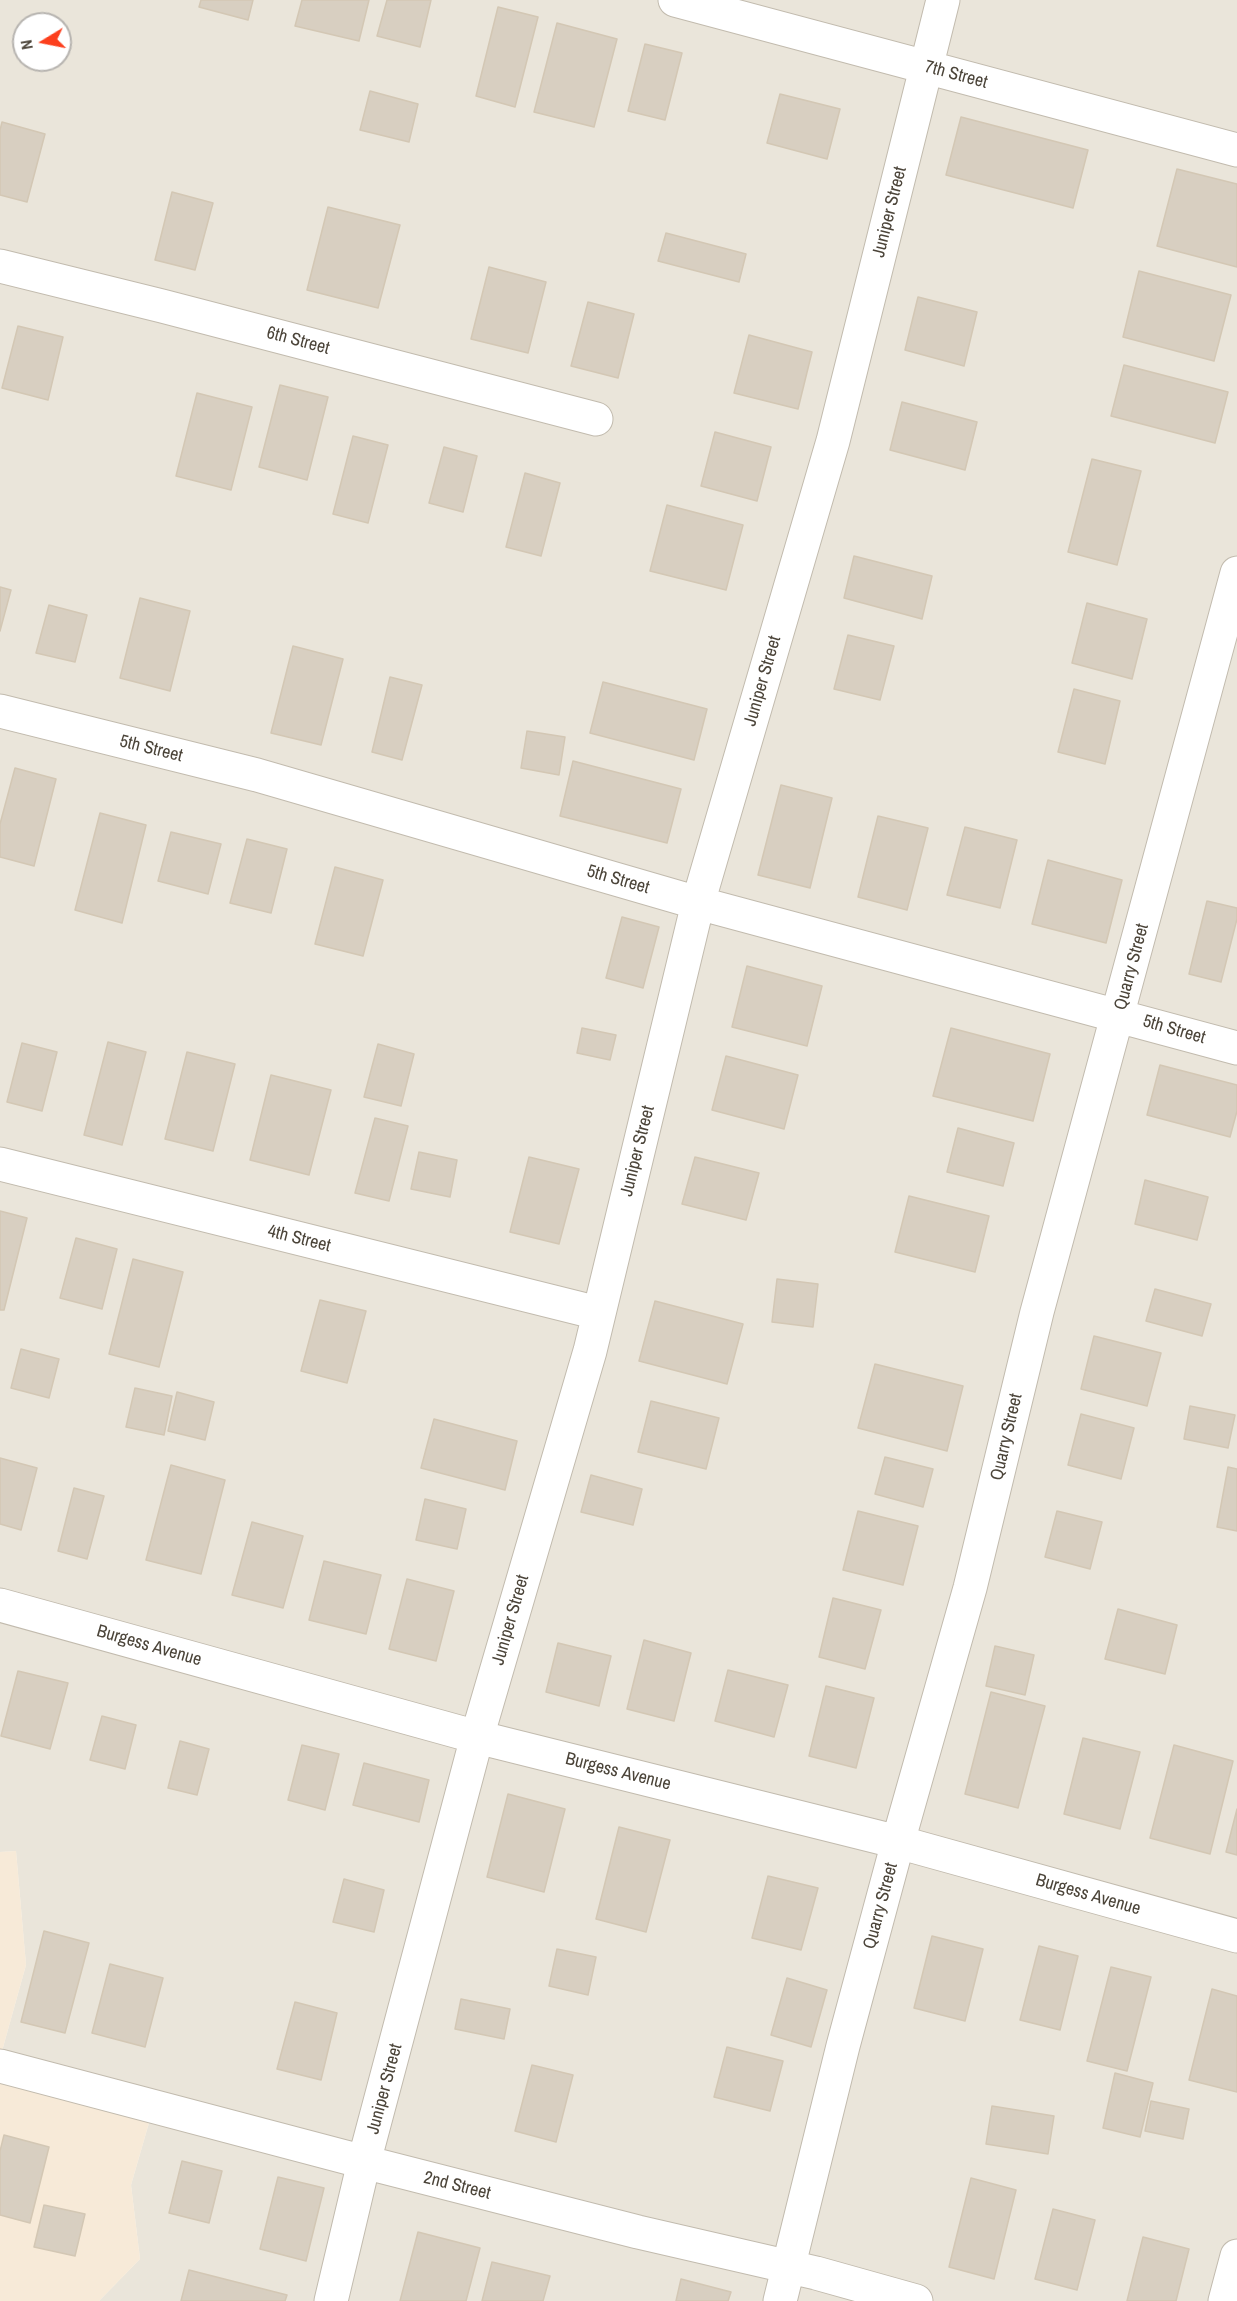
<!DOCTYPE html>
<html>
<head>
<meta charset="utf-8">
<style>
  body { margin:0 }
  #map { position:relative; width:1237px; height:2301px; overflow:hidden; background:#f6f3ec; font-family:"Archivo Narrow",sans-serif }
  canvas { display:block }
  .north { position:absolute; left:12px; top:12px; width:60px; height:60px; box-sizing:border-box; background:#fff; border:2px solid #b7b4b0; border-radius:50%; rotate:260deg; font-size:16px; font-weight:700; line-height:24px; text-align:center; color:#4b4439 }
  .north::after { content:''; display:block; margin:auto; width:21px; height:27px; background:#fc3f1d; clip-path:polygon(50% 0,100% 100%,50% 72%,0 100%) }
</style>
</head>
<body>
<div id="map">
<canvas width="1237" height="2301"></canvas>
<div class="north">N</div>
</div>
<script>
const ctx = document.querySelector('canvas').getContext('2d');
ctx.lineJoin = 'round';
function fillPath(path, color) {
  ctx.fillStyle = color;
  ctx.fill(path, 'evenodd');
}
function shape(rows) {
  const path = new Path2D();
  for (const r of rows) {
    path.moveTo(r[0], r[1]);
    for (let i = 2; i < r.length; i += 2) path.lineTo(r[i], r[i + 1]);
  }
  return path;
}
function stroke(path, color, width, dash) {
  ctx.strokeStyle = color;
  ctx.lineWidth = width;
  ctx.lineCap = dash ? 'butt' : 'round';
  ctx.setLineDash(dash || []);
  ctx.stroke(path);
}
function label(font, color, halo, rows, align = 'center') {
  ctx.font = font + ' "Archivo Narrow",sans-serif';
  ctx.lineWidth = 4.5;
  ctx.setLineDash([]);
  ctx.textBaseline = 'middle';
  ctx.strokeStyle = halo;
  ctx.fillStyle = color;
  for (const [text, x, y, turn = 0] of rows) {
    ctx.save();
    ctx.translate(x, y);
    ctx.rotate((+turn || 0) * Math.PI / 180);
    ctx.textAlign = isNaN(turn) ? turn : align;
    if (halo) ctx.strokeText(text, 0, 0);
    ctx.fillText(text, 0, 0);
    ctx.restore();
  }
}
fillPath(shape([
  [0,0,1237,0,1237,2301,99,2301,140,2259,131,2185,155,2102,2,2051,26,1965,16,1851,0,1852],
  [24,24,60,24,60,60,24,60]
]), '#eae5da');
fillPath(shape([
  [16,1851,26,1965,2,2051,155,2102,131,2185,140,2259,99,2301,0,2301,0,1852]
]), '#f7ead8');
const building = shape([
  [201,0,253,0,248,20,199,7,201,0],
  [302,0,369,0,359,41,295,26,302,0],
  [387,0,431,0,420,47,377,36,387,0],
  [498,7,538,17,515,107,476,96,498,7],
  [557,23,617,39,594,127,534,112,557,23],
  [645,44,682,53,665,120,628,111,645,44],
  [370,91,418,104,409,142,360,130,370,91],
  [780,94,840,109,827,159,767,143,780,94],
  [961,117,1088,150,1073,208,946,175,961,117],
  [2,122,45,134,27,202,0,195,0,130,2,122],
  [1177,169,1237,184,1237,267,1157,246,1177,169],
  [172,192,213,203,195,270,155,260,172,192],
  [328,207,400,225,378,308,307,290,328,207],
  [666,233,746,254,739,282,658,261,666,233],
  [489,267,546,282,528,353,471,339,489,267],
  [1139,271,1231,295,1214,361,1123,337,1139,271],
  [918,297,977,312,964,366,905,350,918,297],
  [588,302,634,314,618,378,571,366,588,302],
  [18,326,63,337,48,400,2,388,18,326],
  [749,335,812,352,798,409,734,393,749,335],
  [1124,365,1228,392,1215,443,1111,416,1124,365],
  [280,385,328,397,307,480,259,467,280,385],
  [197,393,252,407,231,490,176,476,197,393],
  [902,402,977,422,965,470,890,450,902,402],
  [715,432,771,447,757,501,701,486,715,432],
  [353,436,388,445,368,523,333,514,353,436],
  [444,447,477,456,463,512,429,503,444,447],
  [1092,459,1141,471,1117,565,1068,552,1092,459],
  [525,473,560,483,541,556,506,547,525,473],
  [667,505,743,525,726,590,650,571,667,505],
  [854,556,932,576,922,619,844,598,854,556],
  [0,587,11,590,0,631,0,587],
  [140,598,190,611,170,691,120,678,140,598],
  [1087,603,1147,619,1132,679,1072,663,1087,603],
  [49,605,87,615,75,662,36,653,49,605],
  [848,635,894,646,880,700,834,689,848,635],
  [293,646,343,659,321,745,271,733,293,646],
  [390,677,422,685,402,760,372,752,390,677],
  [603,682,707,709,694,760,590,733,603,682],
  [1074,689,1120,701,1105,764,1058,752,1074,689],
  [527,731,565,737,559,775,521,768,527,731],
  [573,761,681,789,667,843,560,816,573,761],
  [15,768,56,779,34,866,0,857,0,824,15,768],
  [781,785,832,798,810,888,758,875,781,785],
  [100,813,146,825,122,923,75,910,100,813],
  [878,816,928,828,907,910,858,897,878,816],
  [965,827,1017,840,1000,908,947,895,965,827],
  [171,832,221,844,208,894,158,881,171,832],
  [247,839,287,849,271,913,230,903,247,839],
  [1048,860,1122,880,1106,943,1032,924,1048,860],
  [335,867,383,880,363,956,315,944,335,867],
  [1207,901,1237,908,1237,919,1221,982,1189,974,1207,901],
  [622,917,659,927,643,988,606,978,622,917],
  [747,966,822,986,807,1046,732,1027,747,966],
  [582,1028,616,1035,610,1060,577,1053,582,1028],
  [951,1028,1050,1054,1033,1121,933,1096,951,1028],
  [108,1042,146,1052,122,1145,84,1135,108,1042],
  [22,1043,57,1052,42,1111,7,1102,22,1043],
  [378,1044,414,1054,401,1106,364,1097,378,1044],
  [187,1052,235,1064,213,1151,165,1139,187,1052],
  [726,1056,798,1075,784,1129,712,1110,726,1056],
  [1160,1065,1237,1085,1237,1111,1230,1137,1147,1115,1160,1065],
  [271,1075,331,1090,309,1175,250,1160,271,1075],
  [375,1118,408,1126,389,1201,355,1193,375,1118],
  [958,1128,1014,1143,1003,1186,947,1172,958,1128],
  [419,1152,457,1160,450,1197,411,1189,419,1152],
  [529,1157,579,1169,559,1244,510,1232,529,1157],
  [695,1157,759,1173,746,1220,682,1204,695,1157],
  [1145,1180,1208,1197,1197,1240,1135,1224,1145,1180],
  [909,1196,989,1216,975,1272,895,1252,909,1196],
  [0,1211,27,1218,4,1310,0,1310,0,1211],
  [76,1238,117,1249,102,1309,60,1298,76,1238],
  [133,1259,183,1272,159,1367,109,1354,133,1259],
  [777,1279,818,1284,813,1327,772,1322,777,1279],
  [1155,1289,1211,1304,1202,1336,1146,1321,1155,1289],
  [320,1300,366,1311,347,1383,301,1371,320,1300],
  [655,1301,743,1324,727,1384,639,1361,655,1301],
  [1094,1336,1161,1353,1147,1406,1081,1389,1094,1336],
  [21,1349,59,1359,49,1398,11,1388,21,1349],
  [875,1364,963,1386,947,1451,858,1428,875,1364],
  [135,1388,172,1396,164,1435,126,1427,135,1388],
  [177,1392,214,1402,205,1440,168,1431,177,1392],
  [651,1401,719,1418,706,1469,638,1452,651,1401],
  [1190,1406,1235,1415,1228,1448,1184,1439,1190,1406],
  [1081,1414,1134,1428,1121,1479,1068,1465,1081,1414],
  [434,1419,517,1441,505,1490,421,1468,434,1419],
  [885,1457,933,1469,923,1507,875,1494,885,1457],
  [0,1458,37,1468,21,1530,0,1524,0,1458],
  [171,1465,225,1480,201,1574,146,1560,171,1465],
  [1228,1467,1237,1469,1237,1531,1217,1527,1228,1467],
  [591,1475,642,1489,633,1525,581,1512,591,1475],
  [74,1488,104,1496,87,1559,58,1551,74,1488],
  [425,1499,466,1509,457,1549,416,1540,425,1499],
  [858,1511,918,1526,903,1585,843,1570,858,1511],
  [1057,1511,1102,1522,1090,1569,1045,1557,1057,1511],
  [252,1522,303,1536,283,1608,232,1595,252,1522],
  [324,1561,381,1575,366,1634,309,1620,324,1561],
  [407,1579,454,1591,436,1661,389,1649,407,1579],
  [833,1598,881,1610,865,1669,819,1657,833,1598],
  [1118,1609,1177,1625,1165,1674,1105,1659,1118,1609],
  [644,1640,691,1653,674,1721,627,1709,644,1640],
  [558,1643,611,1656,599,1706,546,1692,558,1643],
  [995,1646,1034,1655,1025,1695,986,1686,995,1646],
  [728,1670,788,1685,774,1737,715,1721,728,1670],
  [18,1671,68,1683,50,1749,1,1736,18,1671],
  [826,1686,874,1698,856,1768,809,1756,826,1686],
  [991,1692,1045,1706,1018,1808,965,1794,991,1692],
  [102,1716,136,1725,125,1769,90,1760,102,1716],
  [1083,1738,1140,1752,1120,1829,1064,1814,1083,1738],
  [180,1741,209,1749,197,1795,168,1788,180,1741],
  [302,1745,339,1754,325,1810,288,1800,302,1745],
  [1174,1745,1233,1761,1210,1854,1150,1838,1174,1745],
  [364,1763,429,1780,419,1822,353,1805,364,1763],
  [508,1794,565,1809,544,1892,487,1877,508,1794],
  [1237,1809,1237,1855,1226,1852,1237,1809],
  [619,1827,670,1840,646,1932,596,1919,619,1827],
  [768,1876,818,1888,801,1950,752,1938,768,1876],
  [344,1879,384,1890,374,1932,333,1922,344,1879],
  [44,1931,89,1943,65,2033,21,2022,44,1931],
  [932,1936,983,1949,965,2021,914,2008,932,1936],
  [1039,1946,1078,1956,1060,2030,1020,2020,1039,1946],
  [557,1949,596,1957,588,1995,549,1986,557,1949],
  [110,1964,163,1978,145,2047,92,2033,110,1964],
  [1111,1967,1151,1977,1127,2071,1087,2061,1111,1967],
  [787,1978,827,1990,811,2047,771,2035,787,1978],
  [1212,1989,1237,1996,1237,2092,1189,2080,1212,1989],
  [461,1999,510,2009,504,2039,455,2029,461,1999],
  [295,2002,337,2013,321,2080,277,2069,295,2002],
  [727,2047,783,2061,770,2111,714,2097,727,2047],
  [532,2065,573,2075,556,2142,515,2131,532,2065],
  [1115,2073,1153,2083,1140,2137,1103,2128,1115,2073],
  [1151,2101,1189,2109,1183,2139,1145,2131,1151,2101],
  [992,2106,1054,2116,1048,2154,986,2144,992,2106],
  [4,2135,49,2147,30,2223,0,2215,0,2151,4,2135],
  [182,2161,222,2171,209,2223,169,2213,182,2161],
  [278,2177,324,2188,306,2261,260,2249,278,2177],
  [971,2178,1016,2190,994,2279,949,2267,971,2178],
  [44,2205,85,2214,75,2256,34,2247,44,2205],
  [1053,2209,1095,2220,1077,2290,1035,2279,1053,2209],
  [418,2232,480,2248,466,2301,400,2301,418,2232],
  [1143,2237,1189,2249,1176,2301,1127,2301,1143,2237],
  [492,2262,550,2276,543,2301,482,2301,492,2262],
  [189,2270,287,2295,285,2301,181,2301,189,2270],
  [681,2279,731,2292,728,2301,676,2301,681,2279]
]);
fillPath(building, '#d8cfc1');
stroke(building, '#d3c7b4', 1.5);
const minor = shape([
  [675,0,1237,150],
  [0,266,162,306,596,419],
  [0,711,257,775,698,903,1237,1048],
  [0,1164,598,1313],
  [0,1605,477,1737,898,1842,1237,1936],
  [0,2066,364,2162,638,2232,816,2273,916,2301],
  [331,2301,364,2162,477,1737,590,1351,698,903,833,441,943,0],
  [780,2301,843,2046,898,1842,970,1588,1037,1312,1237,573],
  [1225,2301,1237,2256]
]);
stroke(minor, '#c2bbae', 35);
stroke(minor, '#fff', 33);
label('18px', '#4b4439', '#fff', [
  ["7th Street",956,75,15],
  ["Juniper Street",890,212,-76],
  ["6th Street",298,341,15],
  ["Juniper Street",763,681,-74],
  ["5th Street",151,749,14],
  ["5th Street",618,880,16],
  ["Quarry Street",1132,967,-75],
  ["5th Street",1174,1030,16],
  ["Juniper Street",638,1151,-76],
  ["4th Street",299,1239,14],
  ["Quarry Street",1007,1437,-77],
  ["Juniper Street",511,1620,-74],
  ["Burgess Avenue",149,1646,16],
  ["Burgess Avenue",618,1772,14],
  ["Burgess Avenue",1088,1895,16],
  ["Quarry Street",881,1906,-75],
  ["Juniper Street",385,2089,-75],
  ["2nd Street",457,2186,14]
]);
</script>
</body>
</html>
